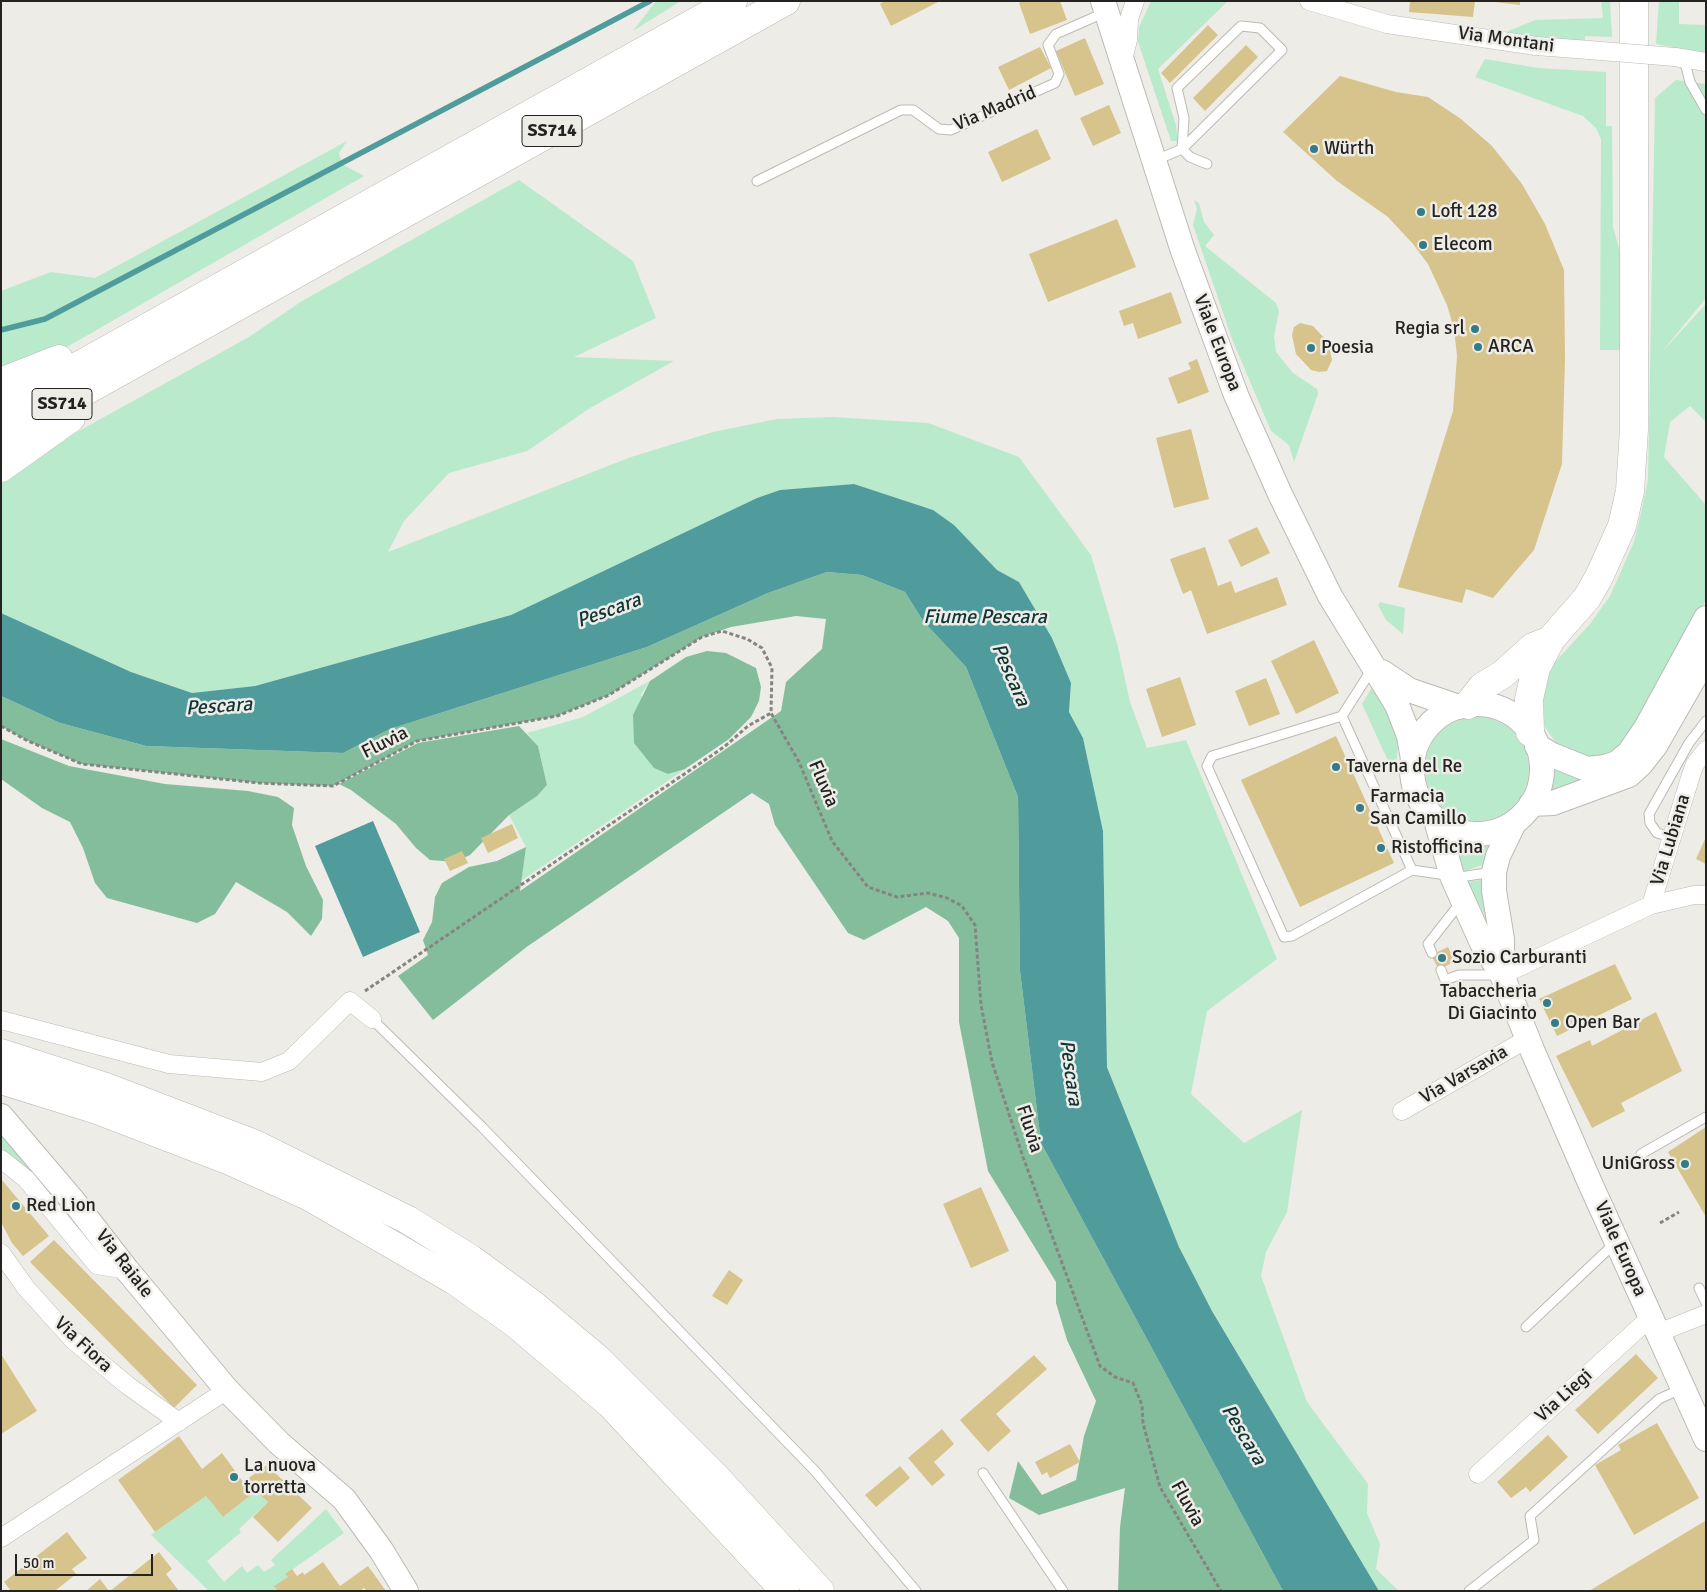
<!DOCTYPE html>
<html>
<head>
<meta charset="utf-8">
<style>
  body { margin:0 }
  #map { position:relative; width:1707px; height:1592px; overflow:hidden; background:#eeece7; font-family:Signika,sans-serif }
  canvas { display:block }
  .frame { position:absolute; inset:0; border:2px solid #242321; pointer-events:none }
  .scale { position:absolute; left:15px; top:1554px; width:138px; height:22px; box-sizing:border-box; border:2px solid #242321; border-top:0; padding-left:6px; font-size:15px; line-height:18px; white-space:nowrap; color:#242321; -webkit-text-stroke:4px #eeece7; paint-order:stroke }
</style>
</head>
<body>
<div id="map">
<canvas width="1707" height="1592"></canvas>
<div class="frame"></div>
<div class="scale">50 m</div>
</div>
<script>
const ctx = document.querySelector('canvas').getContext('2d');
ctx.lineJoin = 'round';
function fillPath(path, color) {
  ctx.fillStyle = color;
  ctx.fill(path, 'evenodd');
}
function shape(rows) {
  const path = new Path2D();
  for (const r of rows) {
    if (r.length === 3) {
      path.moveTo(r[0] + r[2], r[1]);
      path.arc(r[0], r[1], r[2], 0, 2 * Math.PI);
      continue;
    }
    path.moveTo(r[0], r[1]);
    for (let i = 2; i < r.length; i += 2) path.lineTo(r[i], r[i + 1]);
  }
  return path;
}
function stroke(path, color, width, dash) {
  ctx.strokeStyle = color;
  ctx.lineWidth = width;
  ctx.lineCap = dash ? 'butt' : 'round';
  ctx.setLineDash(dash || []);
  ctx.stroke(path);
}
function label(font, color, halo, rows, align = 'center') {
  ctx.font = font + ' Signika,sans-serif';
  ctx.lineWidth = 5;
  ctx.setLineDash([]);
  ctx.textBaseline = 'middle';
  ctx.strokeStyle = halo;
  ctx.fillStyle = color;
  for (const [text, x, y, turn = 0] of rows) {
    ctx.save();
    ctx.translate(x, y);
    ctx.rotate((+turn || 0) * Math.PI / 180);
    ctx.textAlign = isNaN(turn) ? turn : align;
    if (halo) ctx.strokeText(text, 0, 0);
    ctx.fillText(text, 0, 0);
    ctx.restore();
  }
}
fillPath(shape([
  [656,1,681,1,633,31,646,14],
  [1151,1,1228,1,1158,69,1176,125,1178,141,1171,141,1138,42,1139,27],
  [1601,1,1610,1,1612,37,1585,36,1585,41,1534,39,1506,32,1535,20,1603,18],
  [1659,1,1679,1,1679,24,1706,25,1706,53,1656,44],
  [1485,59,1538,68,1606,72,1606,126,1612,126,1613,227,1621,255,1621,350,1600,350,1601,139,1596,128,1583,116,1475,77],
  [1676,80,1706,84,1706,298,1661,353,1706,304,1706,422,1690,406,1670,422,1664,457,1706,505,1706,600,1617,757,1583,762,1559,747,1545,727,1541,715,1544,674,1590,624,1610,596,1634,542,1640,517,1648,480,1655,98],
  [347,141,339,153,342,164,364,176,1,385,1,291,51,272,95,278],
  [519,180,633,261,656,318,574,357,674,361,590,408,527,451,449,473,404,521,388,552,631,457,713,432,777,419,833,417,928,423,1019,457,1091,555,1117,643,1130,702,1147,748,1186,740,1277,959,1207,1011,1191,1094,1244,1143,1302,1110,1287,1212,1266,1252,1261,1276,1307,1402,1368,1484,1367,1513,1380,1544,1376,1569,1399,1591,1379,1591,1212,1311,1179,1247,1153,1186,1107,1066,1103,831,1083,738,1069,712,1071,683,1052,638,1019,582,997,570,954,525,932,510,854,484,780,490,757,498,511,615,255,686,192,693,131,672,1,613,1,480,19,464,249,337,302,301],
  [1194,200,1199,203,1204,222,1214,235,1205,246,1276,303,1279,311,1274,337,1276,352,1293,373,1317,389,1318,394,1294,462,1289,445,1271,431,1232,339,1193,225,1197,209],
  [1380,602,1405,608,1403,634,1386,620,1378,605],
  [650,681,641,695,668,774,685,769,521,881,526,847,509,815,536,796,547,785,538,746,527,733,583,717],
  [1373,686,1387,701,1399,737,1395,776,1362,704],
  [1477,769,52],
  [1553,763,1598,776,1550,793],
  [1450,842,1471,847,1492,846,1488,863,1462,872],
  [1486,879,1496,939,1480,906,1462,883],
  [1,1135,35,1172,109,1262,103,1263,1,1153],
  [256,1491,268,1502,239,1529,241,1532,207,1561,224,1582,242,1566,247,1573,258,1565,264,1572,275,1565,271,1560,326,1509,344,1533,286,1574,288,1577,275,1586,278,1591,209,1591,151,1535,206,1496,223,1517]
]), '#b9eacc');
fillPath(shape([
  [827,572,862,575,905,592,923,621,966,667,1018,797,1020,971,1041,1143,1283,1591,1118,1591,1120,1527,1125,1488,1039,1515,1009,1498,1018,1461,1042,1495,1076,1480,1084,1436,1096,1401,1067,1340,1056,1303,1056,1282,988,1171,959,1022,959,938,948,921,926,907,864,940,848,933,775,825,769,804,752,793,528,946,433,1020,398,976,428,955,423,940,432,922,435,897,442,883,469,867,497,861,526,847,520,891,781,711,786,682,822,649,826,619,796,616,731,627,702,637,609,695,557,716,417,741,333,786,259,783,82,764,28,741,1,726,1,696,60,723,146,746,343,753,390,729,647,647,768,593],
  [707,651,726,653,756,668,761,687,759,701,751,717,729,739,685,769,668,774,654,768,634,743,633,715,650,681,686,657],
  [519,726,538,746,547,785,537,796,509,815,470,855,455,862,430,860,416,848,396,824,351,790,339,784,418,743],
  [1,739,69,766,165,784,248,791,278,797,294,808,292,825,306,866,323,900,322,919,311,936,287,912,236,882,215,914,197,923,107,898,95,883,83,848,70,822,42,808,1,779]
]), '#84bd9c');
fillPath(shape([
  [854,484,933,510,954,525,997,570,1019,582,1052,638,1071,683,1069,712,1083,738,1103,831,1107,1067,1179,1247,1212,1311,1379,1591,1283,1591,1041,1143,1020,971,1018,797,966,667,923,621,905,592,862,575,827,572,768,593,647,647,390,729,343,753,146,746,60,723,1,696,1,613,131,672,192,693,255,686,511,615,757,498,780,490],
  [373,821,420,932,363,957,315,846]
]), '#509c9d');
stroke(shape([
  [1,330,45,319,650,1]
]), '#509c9d', 5.5);
fillPath(shape([
  [884,1,940,1,891,26,880,4],
  [1023,1,1060,1,1067,20,1030,34,1019,3],
  [1410,1,1475,1,1473,17,1409,12],
  [1495,1,1520,1,1520,5,1495,2],
  [1208,25,1218,35,1170,83,1161,73],
  [1085,38,1104,84,1075,96,1056,51],
  [1246,45,1258,57,1205,111,1193,98],
  [1040,47,1051,68,1009,90,998,67],
  [1340,76,1396,92,1428,97,1461,119,1492,146,1522,184,1545,224,1564,270,1565,359,1562,464,1534,550,1493,598,1466,589,1462,603,1398,587,1453,411,1457,356,1454,329,1447,305,1428,264,1413,244,1388,217,1337,181,1283,132],
  [1109,105,1121,133,1093,146,1080,118],
  [1037,129,1051,159,1002,182,988,152],
  [1117,219,1136,267,1048,302,1029,254],
  [1171,292,1182,323,1138,339,1133,323,1124,326,1119,311],
  [1300,323,1313,326,1328,342,1332,360,1327,371,1319,372,1311,370,1296,354,1292,335,1294,327],
  [1197,359,1209,392,1178,404,1168,378,1191,369,1188,363],
  [1191,429,1209,499,1174,508,1156,438],
  [1257,527,1270,553,1241,567,1228,540],
  [1205,547,1218,586,1231,581,1235,593,1277,577,1287,605,1207,634,1191,590,1183,594,1170,559],
  [1314,640,1339,693,1296,714,1271,661],
  [1180,677,1196,725,1162,737,1146,689],
  [1266,678,1280,714,1249,726,1235,691],
  [1336,736,1394,863,1300,907,1241,780],
  [512,824,518,838,488,853,481,838],
  [1706,837,1706,864,1696,859],
  [462,851,468,863,450,871,444,859],
  [1448,947,1455,961,1439,970,1431,955],
  [1615,964,1632,999,1557,1036,1539,999],
  [1656,1012,1682,1071,1621,1103,1625,1111,1592,1128,1556,1056,1590,1040,1592,1046],
  [1706,1127,1706,1217,1668,1152],
  [1,1179,49,1236,23,1256,12,1243,1,1222],
  [981,1187,1009,1251,971,1268,943,1204],
  [54,1240,197,1385,174,1408,30,1262],
  [729,1270,743,1280,727,1305,712,1296],
  [1,1354,37,1411,1,1434],
  [1636,1354,1658,1378,1598,1434,1575,1410],
  [1034,1355,1047,1369,996,1414,1011,1431,988,1452,960,1420],
  [1657,1423,1699,1498,1634,1535,1595,1465,1621,1450,1618,1445],
  [942,1429,954,1444,934,1462,945,1475,932,1486,908,1458],
  [1548,1435,1568,1457,1530,1492,1526,1487,1511,1498,1497,1482],
  [179,1436,202,1469,222,1453,243,1482,267,1465,312,1508,278,1542,253,1517,268,1502,256,1491,223,1517,206,1496,155,1532,118,1480],
  [1070,1444,1080,1462,1050,1478,1047,1472,1042,1475,1035,1462],
  [900,1466,910,1478,876,1507,865,1495],
  [1705,1521,1706,1591,1589,1591],
  [67,1532,87,1558,72,1569,76,1574,55,1591,11,1591,4,1582],
  [159,1552,172,1569,166,1574,179,1591,110,1591],
  [323,1562,340,1586,368,1566,386,1591,367,1591,364,1588,360,1591,278,1591,274,1586,288,1577,285,1574,292,1569,297,1576,303,1572,304,1575],
  [100,1579,109,1591,86,1591]
]), '#d6c48c');
const lane = shape([
  [1684,59,1690,82,1706,110],
  [1156,160,1182,149,1282,50,1260,28,1241,26,1177,88,1184,118,1182,149,1190,157,1207,164],
  [757,181,901,110,913,110,939,129,951,130,1055,83,1059,74,1048,45,1056,34,1106,12],
  [1372,669,1342,716,1212,756,1207,766,1284,937,1292,936,1412,870,1460,877,1493,872],
  [1342,716,1412,870],
  [1672,837,1657,833,1650,823,1649,814,1689,743,1706,721],
  [1432,953,1428,944,1461,902],
  [1441,970,1445,980,1459,975,1498,975],
  [372,1019,482,1127,815,1471,916,1591],
  [1638,1163,1641,1154,1706,1117],
  [1699,1288,1706,1303],
  [1526,1327,1615,1243],
  [983,1473,1063,1591],
  [1469,1591,1534,1540,1530,1516,1659,1399,1683,1388]
]);
const street = shape([
  [1309,1,1387,24,1536,46,1589,50],
  [1675,57,1706,62],
  [1122,63,1128,40,1129,19,1135,1],
  [1651,905,1691,775,1695,764,1706,750],
  [1502,975,1651,905,1694,895,1706,895],
  [1,1020,169,1064,262,1072,289,1061,350,1001,372,1019],
  [1402,1111,1527,1039],
  [1,1159,26,1179,97,1265,127,1270],
  [1,1253,26,1288,73,1340,127,1385,179,1422],
  [1658,1333,1706,1314],
  [1478,1474,1651,1317],
  [1,1538,227,1390]
]);
const secondary = shape([
  [1103,1,1183,251,1236,395,1280,494,1330,596,1397,705,1409,736,1413,759],
  [1382,672,1409,690,1459,707],
  [1477,769,65],
  [1537,746,1552,755,1587,769,1605,767,1617,763,1629,753,1646,728,1706,618],
  [1531,804,1553,803,1629,775,1641,764,1655,746,1706,657],
  [1436,820,1452,876,1482,943,1502,975,1533,1052,1590,1183,1706,1439],
  [1502,975,1502,939,1494,891,1494,872,1498,856,1514,823],
  [1,1116,75,1203,127,1270,227,1390,279,1443,344,1499,381,1550,406,1591]
]);
const highway = shape([
  [1,382,59,359],
  [1,409,733,1],
  [1,438,786,1],
  [1,468,71,418],
  [1468,705,1482,687,1503,674,1533,647,1548,641],
  [1530,732,1529,699,1536,668,1551,639,1587,598,1599,577,1622,526,1630,491,1634,429,1634,1],
  [1,1053,106,1087,255,1144,408,1220,471,1259,531,1303,598,1359,716,1477,820,1591],
  [1,1080,97,1110,230,1161,308,1196,455,1281,516,1324,610,1404,785,1591]
]);
stroke(lane, '#bcbab5', 11);
stroke(street, '#bcbab5', 19);
stroke(secondary, '#bcbab5', 26);
stroke(highway, '#bcbab5', 29);
stroke(shape([
  [1,726,28,741,82,764,259,783,333,786,417,741,557,716,609,695,702,637,722,631,747,639,762,648,772,668,771,713,799,762,832,841,868,887,897,897,928,893,947,898,962,906,975,925,981,1005,992,1062,1023,1157,1100,1366,1115,1377,1133,1383,1142,1405,1143,1423,1160,1487,1221,1591],
  [365,991,724,747,748,726,771,713],
  [1660,1223,1679,1212]
]), '#868481', 3, [4, 2.5]);
stroke(lane, '#fff', 9);
stroke(street, '#fff', 18);
stroke(secondary, '#fff', 24);
stroke(highway, '#fff', 28);
const streetBridge = shape([
  [1589,50,1675,57]
]);
stroke(streetBridge, '#bcbab5', 19, []);
stroke(streetBridge, '#fff', 18);
for (const [x, y, r, color] of [
  [1314,149,5,"#347b85"],
  [1421,212,5,"#347b85"],
  [1423,245,5,"#347b85"],
  [1475,329,5,"#347b85"],
  [1478,347,5,"#347b85"],
  [1311,348,5,"#347b85"],
  [1336,767,5,"#347b85"],
  [1360,808,5,"#347b85"],
  [1381,848,5,"#347b85"],
  [1442,958,5,"#347b85"],
  [1547,1003,5,"#347b85"],
  [1555,1023,5,"#347b85"],
  [1685,1164,5,"#347b85"],
  [16,1206,5,"#347b85"],
  [234,1477,5,"#347b85"]
]) {
  const dot = new Path2D();
  dot.arc(x, y, r, 0, 2 * Math.PI);
  ctx.fillStyle = color;
  ctx.fill(dot);
  stroke(dot, '#eeece7', 2);
}
for (const [x, y, w] of [
  [552,131,60],
  [62,404,60]
]) {
  const box = new Path2D();
  box.roundRect(x - w / 2, y - 15.5, w, 31, 4);
  ctx.fillStyle = '#eeece7';
  ctx.fill(box);
  stroke(box, '#242321', 1);
}
label('bold 18px', '#242321', null, [
  ["SS714",552,131],
  ["SS714",62,404]
]);
label('19px', '#242321', '#eeece7', [
  ["Via Montani",1506,40,8],
  ["Via Madrid",995,109,-23],
  ["Viale Europa",1217,343,69],
  ["Fluvia",385,743,-27],
  ["Fluvia",823,784,67],
  ["Via Lubiana",1671,840,-73],
  ["Via Varsavia",1464,1075,-30],
  ["Fluvia",1029,1129,72],
  ["Viale Europa",1620,1249,66],
  ["Via Raiale",124,1264,52],
  ["Via Fiora",83,1345,43],
  ["Via Liegi",1564,1396,-42],
  ["Fluvia",1187,1504,61]
]);
label('19px', '#242321', '#eeece7', [
  ["Würth",1324,149],
  ["Loft 128",1431,212],
  ["Elecom",1433,245],
  ["Regia srl",1465,329,"right"],
  ["ARCA",1488,347],
  ["Poesia",1321,348],
  ["Taverna del Re",1346,767],
  ["Farmacia",1370,797],
  ["San Camillo",1370,819],
  ["Ristofficina",1391,848],
  ["Sozio Carburanti",1452,958],
  ["Tabaccheria",1537,992,"right"],
  ["Di Giacinto",1537,1014,"right"],
  ["Open Bar",1565,1023],
  ["UniGross",1675,1164,"right"],
  ["Red Lion",26,1206],
  ["La nuova",244,1466],
  ["torretta",244,1488]
], 'left');
label('italic 20px', '#0f3536', '#eeece7', [
  ["Pescara",609,611,-20],
  ["Fiume Pescara",985,618],
  ["Pescara",1010,675,66],
  ["Pescara",219,707,-4],
  ["Pescara",1070,1073,82],
  ["Pescara",1243,1435,59]
]);
</script>
</body>
</html>
